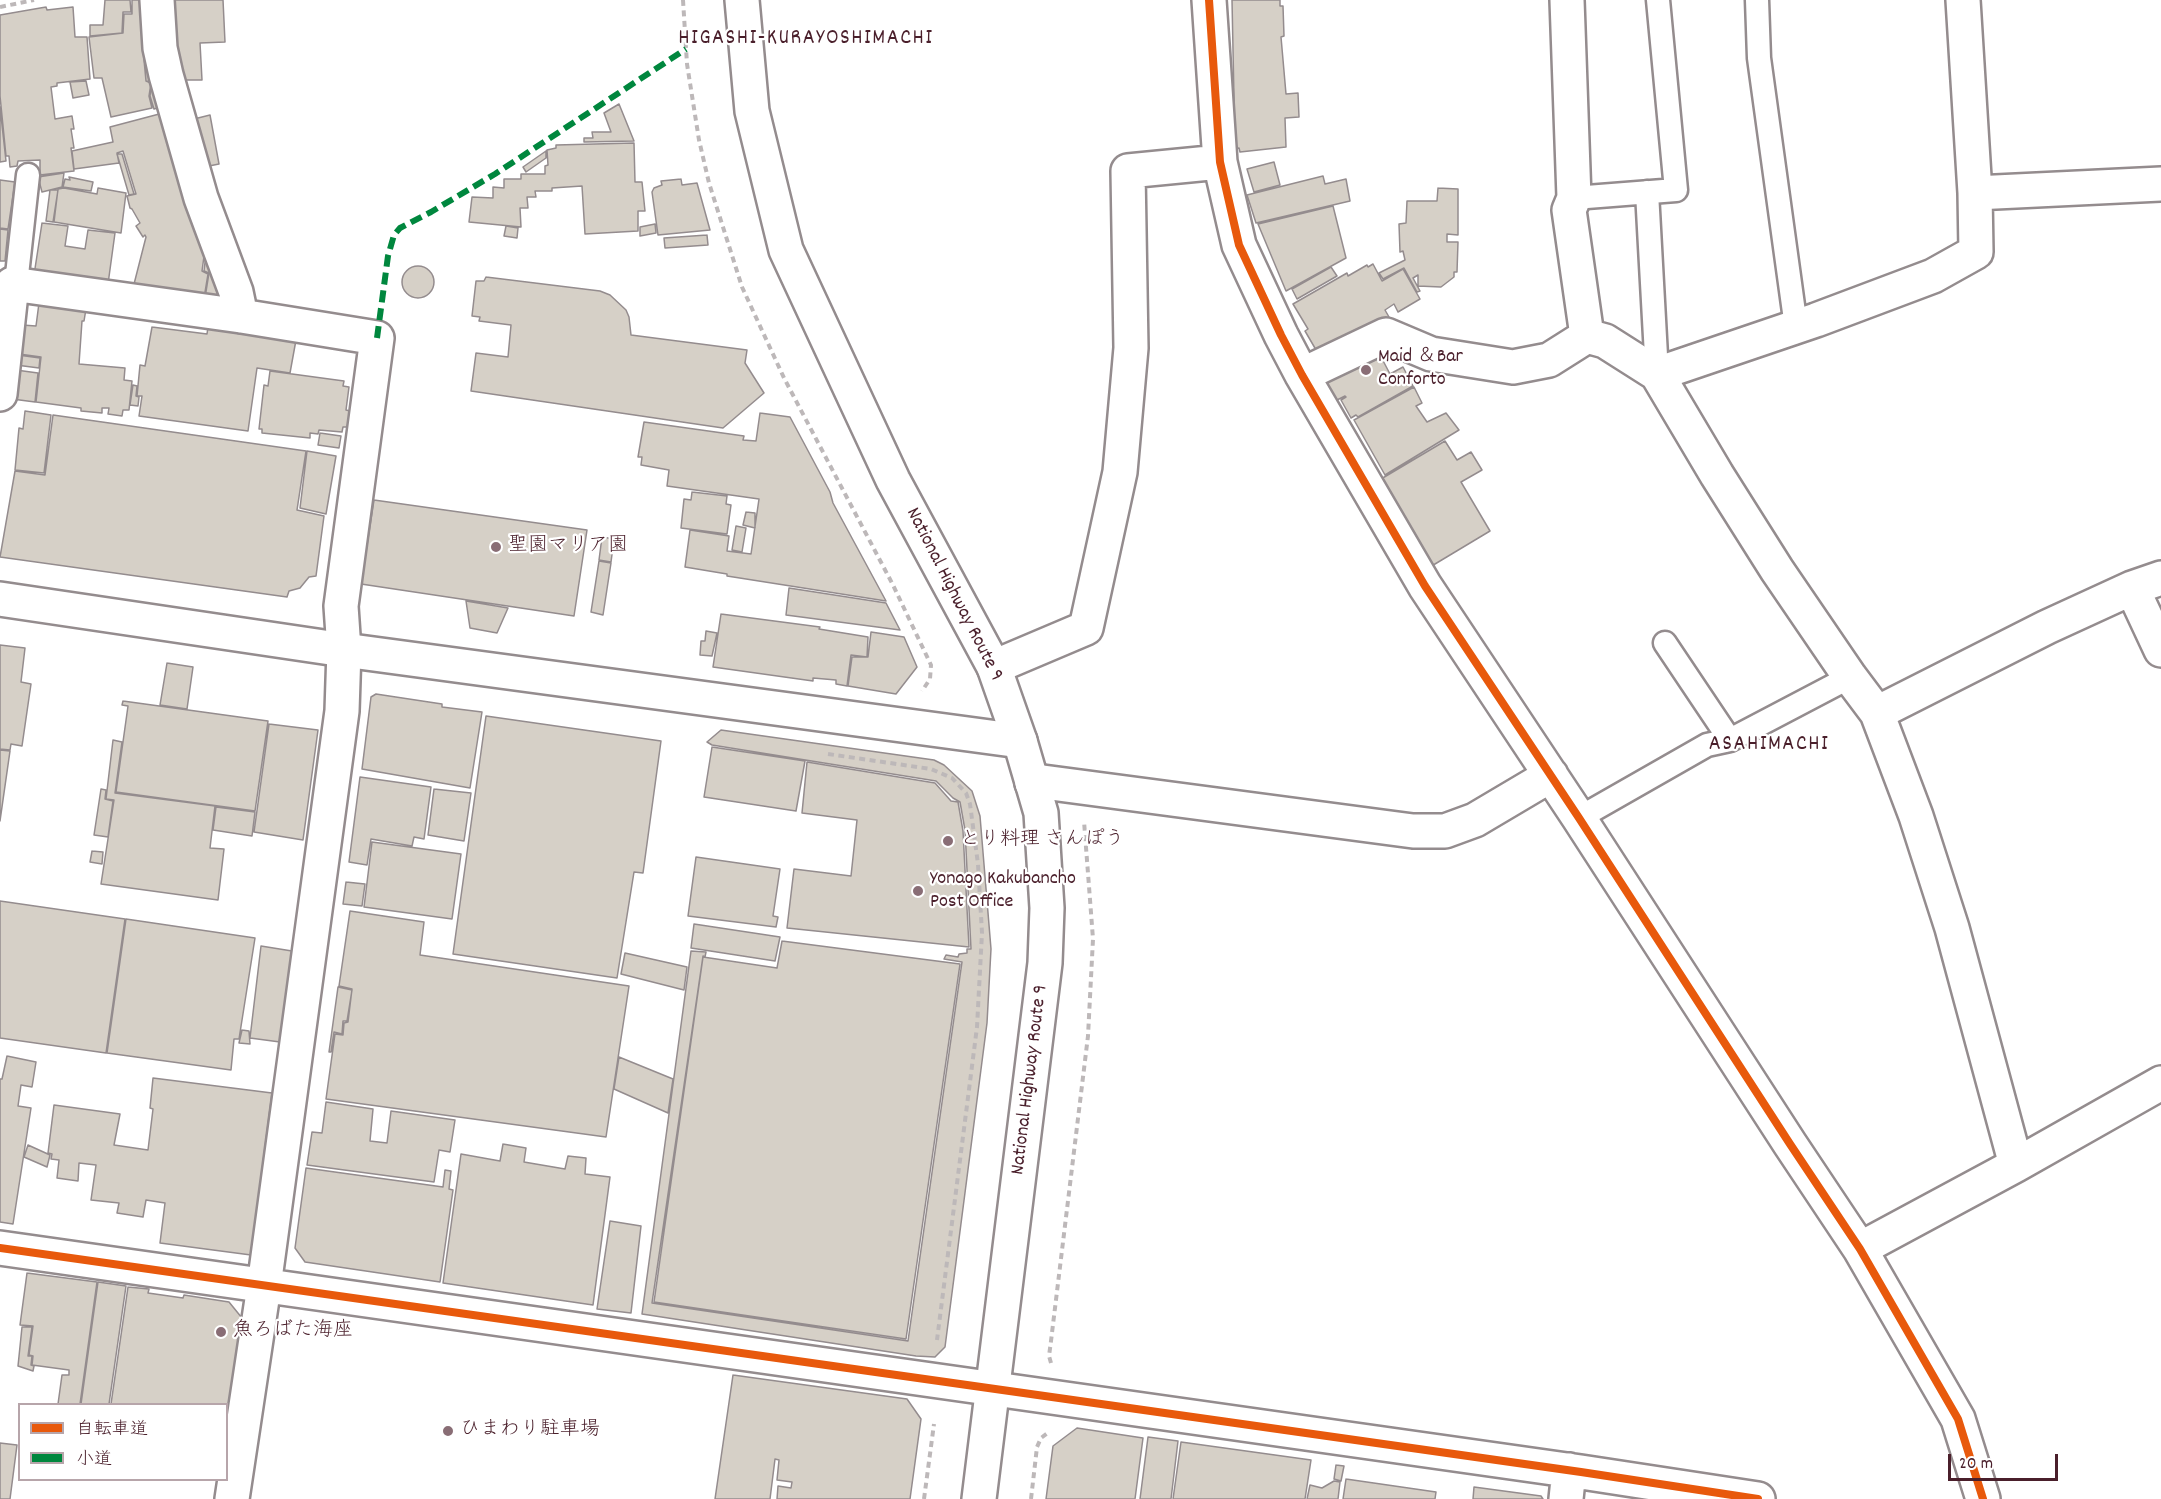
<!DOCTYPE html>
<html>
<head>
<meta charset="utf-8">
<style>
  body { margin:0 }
  #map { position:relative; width:2161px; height:1499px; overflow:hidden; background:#fff; font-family:Dekko,"Klee One",sans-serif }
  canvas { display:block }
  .legend { position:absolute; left:18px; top:1403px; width:210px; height:78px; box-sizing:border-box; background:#fff; border:2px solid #b7a5aa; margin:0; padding:8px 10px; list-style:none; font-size:18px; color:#4a1f2b }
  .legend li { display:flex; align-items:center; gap:12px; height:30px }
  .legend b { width:30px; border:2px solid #b7a5aa }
  .scale { position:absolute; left:1948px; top:1454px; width:110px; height:27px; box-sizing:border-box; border:3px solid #4a1f2b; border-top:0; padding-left:8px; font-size:18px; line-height:21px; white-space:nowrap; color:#4a1f2b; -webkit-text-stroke:4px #fff; paint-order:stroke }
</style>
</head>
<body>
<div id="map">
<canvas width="2161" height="1499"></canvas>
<ul class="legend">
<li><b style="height:8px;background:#e8590c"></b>自転車道</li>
<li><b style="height:8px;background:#00873e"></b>小道</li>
</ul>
<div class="scale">20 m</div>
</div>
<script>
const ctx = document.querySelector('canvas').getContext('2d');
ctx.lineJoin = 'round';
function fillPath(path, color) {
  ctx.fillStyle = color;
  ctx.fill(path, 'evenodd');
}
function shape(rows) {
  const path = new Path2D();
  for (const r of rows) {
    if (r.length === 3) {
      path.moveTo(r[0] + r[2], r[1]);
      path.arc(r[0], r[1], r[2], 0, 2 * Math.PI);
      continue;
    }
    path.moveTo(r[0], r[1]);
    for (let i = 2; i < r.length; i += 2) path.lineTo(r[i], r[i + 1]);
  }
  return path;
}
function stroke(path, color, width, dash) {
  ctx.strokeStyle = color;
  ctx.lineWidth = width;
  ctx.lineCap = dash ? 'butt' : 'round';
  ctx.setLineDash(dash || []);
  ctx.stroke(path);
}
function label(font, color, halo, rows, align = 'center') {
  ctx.font = font + ' Dekko,"Klee One",sans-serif';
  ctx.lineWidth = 4.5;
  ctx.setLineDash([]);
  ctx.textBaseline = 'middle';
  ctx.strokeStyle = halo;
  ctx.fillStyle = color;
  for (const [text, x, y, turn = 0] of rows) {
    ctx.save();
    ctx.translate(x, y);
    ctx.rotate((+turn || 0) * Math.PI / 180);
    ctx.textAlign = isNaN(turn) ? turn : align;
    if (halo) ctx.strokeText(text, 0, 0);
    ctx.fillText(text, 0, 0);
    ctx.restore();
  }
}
const building = shape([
  [105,0,130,0,131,12,123,12,122,33,90,36,90,25,103,25,105,0],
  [132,0,144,0,148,48,143,49,146,81,151,83,149,96,152,108,111,117,102,78,94,78,89,37,123,33,124,14,132,14,132,0],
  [170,0,223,0,225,42,200,43,202,80,180,80,174,60,170,0],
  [1232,0,1280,0,1280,6,1283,6,1284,36,1281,37,1286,94,1298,93,1299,117,1285,118,1286,147,1240,152,1239,148,1235,149,1232,0],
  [46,7,47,10,73,7,75,37,87,37,90,79,57,83,57,86,51,87,55,119,72,116,74,129,71,129,74,148,71,148,74,171,40,175,40,160,18,161,17,166,10,167,9,156,6,156,0,96,0,15,46,7],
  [144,50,161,107,154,109,150,96,152,82,146,81,144,50],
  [86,81,89,95,73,98,70,82,86,81],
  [619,104,634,141,584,142,584,138,593,138,592,132,611,132,604,113,619,104],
  [0,107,6,161,0,162,0,107],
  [163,113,205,249,202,271,208,274,204,298,133,288,146,237,145,235,143,237,136,226,140,223,132,209,130,208,127,196,136,194,123,151,117,153,119,163,74,169,72,151,113,142,110,127,163,113],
  [210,115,219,164,204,167,194,119,210,115],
  [634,143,635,182,642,182,645,211,638,211,638,231,585,234,582,186,552,188,552,191,535,191,536,197,527,197,528,208,520,208,521,227,469,222,472,197,493,198,493,187,504,188,504,179,521,179,521,174,545,174,545,166,548,165,547,150,556,148,556,145,634,143],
  [546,151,546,158,526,172,523,167,546,151],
  [117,154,122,154,134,194,129,195,117,154],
  [1274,162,1280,185,1254,192,1247,169,1274,162],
  [64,173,62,187,42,192,38,177,64,173],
  [1323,176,1325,184,1346,179,1350,201,1256,223,1247,195,1323,176],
  [69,177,93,182,91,191,63,187,65,179,70,180,69,177],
  [681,179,682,185,697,183,710,230,658,235,652,192,654,188,662,185,661,181,681,179],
  [0,180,15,182,8,229,0,228,0,180],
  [64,188,97,194,98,188,126,193,121,233,54,222,58,189,64,188],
  [1438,188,1458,189,1458,235,1447,234,1447,242,1458,242,1457,272,1454,272,1454,277,1441,287,1418,286,1418,275,1413,278,1420,291,1417,292,1404,268,1383,279,1379,273,1405,260,1403,251,1400,252,1399,224,1406,223,1407,201,1437,201,1438,188],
  [50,190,58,190,53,222,46,221,50,190],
  [1333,206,1346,258,1286,291,1258,224,1333,206],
  [42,223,68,226,65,246,85,249,88,230,115,233,108,284,34,275,42,223],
  [655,224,656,233,640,236,640,227,655,224],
  [506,226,518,228,517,238,504,236,506,226],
  [0,229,8,230,5,261,0,261,0,229],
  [707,235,708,245,665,248,664,238,707,235],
  [206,254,223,294,221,301,205,298,209,273,204,271,206,254],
  [1373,264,1382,281,1403,269,1420,299,1398,312,1394,304,1385,310,1389,317,1319,355,1305,331,1308,329,1293,304,1347,273,1348,276,1367,265,1368,267,1373,264],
  [418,282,16],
  [1331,267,1337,276,1297,299,1292,289,1331,267],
  [486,277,600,291,610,295,626,310,629,317,631,335,747,350,745,363,764,393,723,428,471,391,476,353,508,357,511,325,479,321,480,317,472,316,476,281,484,281,486,277],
  [39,303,86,309,84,321,82,321,79,364,125,368,124,380,132,381,129,410,123,410,122,416,108,414,109,408,102,408,102,413,81,411,81,408,36,402,41,357,19,354,22,325,36,326,39,303],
  [152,327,207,334,208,327,296,340,290,373,257,368,248,431,139,416,142,396,137,396,140,365,145,366,152,327],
  [1379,353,1390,374,1403,367,1413,386,1358,417,1356,415,1351,418,1341,400,1346,397,1345,396,1335,401,1324,382,1379,353],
  [18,355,40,358,39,368,16,365,18,355],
  [16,370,38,373,35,402,12,399,16,370],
  [270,371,344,381,343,386,349,387,346,410,350,411,349,427,343,427,342,432,319,430,318,434,310,433,310,438,262,433,262,429,259,429,264,385,268,386,270,371],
  [133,385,137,386,136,396,139,397,138,406,130,405,133,385],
  [1414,387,1422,403,1416,406,1427,422,1446,413,1459,430,1385,475,1354,420,1414,387],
  [25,411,51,415,44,473,15,470,19,428,23,429,25,411],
  [760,413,790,417,830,492,833,503,886,601,727,576,727,574,685,567,690,530,729,536,727,551,751,554,759,499,667,486,669,470,641,465,642,457,638,457,644,422,744,436,743,440,756,441,760,413],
  [53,415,306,451,297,510,324,516,316,576,309,577,300,588,289,591,287,597,0,557,15,471,45,475,53,415],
  [320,433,341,436,339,448,318,445,320,433],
  [1445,441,1457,460,1471,452,1482,470,1461,482,1490,531,1430,567,1381,479,1445,441],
  [307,451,336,456,326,514,300,508,307,451],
  [692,492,727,496,726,504,731,505,727,534,681,528,684,499,691,500,692,492],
  [374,500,587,530,574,616,361,584,374,500],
  [746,512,755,513,755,528,743,525,746,512],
  [736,526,746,528,742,552,732,550,736,526],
  [602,537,614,539,611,562,599,560,602,537],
  [599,561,611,563,603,615,591,612,599,561],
  [789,588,886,603,900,630,786,615,789,588],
  [466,601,508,608,497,633,470,628,466,601],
  [721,614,820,627,819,629,868,637,867,657,851,655,847,686,836,684,836,680,813,678,813,681,713,667,721,614],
  [706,631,717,633,712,656,700,655,701,641,705,641,706,631],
  [871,632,904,637,917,667,896,694,848,686,852,657,868,657,871,632],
  [0,645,25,648,21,682,31,684,22,746,11,744,10,750,0,749,0,645],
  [167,663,193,667,187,709,160,705,167,663],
  [376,694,442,704,442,707,482,712,470,788,362,769,371,697,376,694],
  [123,701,268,721,255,811,116,792,128,706,122,705,123,701],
  [486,716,661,741,643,873,634,872,617,978,453,954,486,716],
  [269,724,318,730,303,840,254,832,269,724],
  [721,730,934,760,944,765,972,791,980,816,991,949,987,1023,945,1347,935,1357,916,1356,642,1314,691,951,706,952,705,957,703,956,652,1303,908,1341,962,962,944,959,946,955,958,957,959,954,967,953,967,949,971,949,965,830,960,802,953,798,936,781,712,745,707,742,721,730],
  [113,740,122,742,115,793,215,806,210,848,224,849,218,900,101,884,114,800,106,799,113,740],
  [712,747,805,761,796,811,704,797,712,747],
  [0,750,10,751,0,821,0,750],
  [807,762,935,783,951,801,958,802,963,831,969,947,787,928,794,869,851,876,857,820,802,813,807,762],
  [360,777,431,787,424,839,414,837,412,846,371,839,367,865,349,862,360,777],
  [101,789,106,790,105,799,113,801,108,837,94,835,101,789],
  [434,789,471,793,464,841,428,835,434,789],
  [216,807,255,812,252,836,213,830,216,807],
  [372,842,461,854,452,919,364,907,372,842],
  [92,851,103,852,102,864,90,862,92,851],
  [696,857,780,869,773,916,778,917,776,927,688,916,696,857],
  [346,882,365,884,362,906,343,904,346,882],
  [0,901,125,919,106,1053,0,1038,0,901],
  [350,911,424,922,420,955,629,986,606,1137,326,1099,335,1034,343,1035,344,1023,348,1022,352,989,339,986,350,911],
  [126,919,255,938,239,1039,234,1039,231,1070,107,1053,126,919],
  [694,924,780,937,775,961,691,948,694,924],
  [782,941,960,964,906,1339,654,1302,703,957,777,968,782,941],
  [261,946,292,951,280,1042,250,1038,261,946],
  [625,953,687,967,684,990,621,974,625,953],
  [338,987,352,990,347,1021,343,1021,342,1034,334,1032,331,1052,329,1052,338,987],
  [242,1030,249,1031,250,1044,239,1043,242,1030],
  [7,1056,36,1062,32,1087,21,1085,18,1106,31,1108,13,1224,0,1222,0,1079,2,1079,7,1056],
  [619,1057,673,1079,668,1113,614,1089,619,1057],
  [153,1078,272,1093,251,1255,160,1243,165,1203,146,1200,143,1217,117,1213,119,1203,91,1200,96,1165,79,1163,78,1181,57,1178,59,1160,51,1159,52,1154,48,1153,54,1105,120,1114,114,1145,148,1150,153,1109,150,1108,153,1078],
  [326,1102,373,1109,370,1141,387,1143,391,1111,455,1120,450,1152,439,1150,434,1182,307,1165,312,1132,322,1133,326,1102],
  [503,1144,526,1148,524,1162,565,1169,568,1156,586,1158,585,1174,610,1177,593,1305,443,1283,461,1154,500,1161,503,1144],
  [28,1145,50,1155,47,1167,24,1157,28,1145],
  [306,1168,443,1187,445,1170,451,1171,449,1189,453,1190,440,1282,305,1262,295,1248,306,1168],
  [610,1221,641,1226,631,1313,597,1309,610,1221],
  [27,1273,97,1282,80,1404,58,1404,62,1375,69,1375,69,1370,32,1365,33,1356,29,1355,33,1326,20,1325,27,1273],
  [98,1282,126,1286,109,1404,81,1404,98,1282],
  [128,1287,149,1289,148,1293,183,1298,184,1295,229,1302,242,1318,226,1423,226,1404,111,1404,128,1287],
  [22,1327,32,1327,28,1356,32,1356,31,1365,34,1366,33,1371,18,1366,22,1327],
  [733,1375,907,1399,921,1419,910,1499,777,1499,778,1486,791,1488,792,1482,777,1480,779,1460,775,1459,770,1499,715,1499,733,1375],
  [1077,1428,1143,1438,1135,1499,1046,1499,1053,1446,1077,1428],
  [1148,1437,1178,1441,1171,1499,1140,1499,1148,1437],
  [1181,1442,1311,1460,1305,1499,1173,1499,1181,1442],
  [0,1443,17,1445,10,1499,0,1499,0,1443],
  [1336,1465,1344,1466,1341,1481,1334,1479,1336,1465],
  [1346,1479,1436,1492,1435,1499,1343,1499,1346,1479],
  [1334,1481,1340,1482,1338,1499,1307,1499,1310,1485,1322,1488,1334,1481],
  [1474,1487,1541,1496,1543,1499,1473,1499,1474,1487]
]);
fillPath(building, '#d6d0c7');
stroke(building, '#948c8e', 1.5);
const lane = shape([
  [1757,0,1759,58,1796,327],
  [1647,192,1657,374],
  [1574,198,1676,190,1658,0],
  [16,284,28,175],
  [1665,643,1730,740],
  [1579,818,1707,745,1730,740,1850,677]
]);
const street = shape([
  [157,0,160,48,166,75,201,198,236,292,241,316],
  [1209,0,1220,162,1239,245,1281,335,1302,375,1425,586,1579,818,1790,1144,1860,1249,1958,1419,1983,1499],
  [1567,0,1574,198,1569,210,1587,336],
  [1975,193,2161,184],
  [1657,374,1816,320,1933,276,1976,252,1975,193,1963,0],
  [1302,375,1386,335,1431,354,1513,367,1549,360,1587,336,1605,341,1657,374,1717,475,1777,570,1850,677,1877,713,1916,816,1952,928,2016,1165],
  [0,394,12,284,241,316,377,338,341,606,344,650,342,711,264,1286,232,1499],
  [2132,588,2161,650],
  [994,667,1086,628,1120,472,1131,348,1128,171,1220,162],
  [1877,713,2047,627,2132,588,2161,578],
  [1032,783,1043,782,1413,831,1445,831,1475,820,1551,775],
  [0,1248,1581,1472,1758,1499],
  [1860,1249,2016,1165,2161,1083],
  [1566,1499,1569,1470]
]);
const secondary = shape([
  [0,599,344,650,1020,741]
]);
const highway = shape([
  [742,0,752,111,786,250,893,480,994,667,1020,741,1041,813,1047,908,1045,963,979,1499]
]);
stroke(lane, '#948c8e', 27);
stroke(street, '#948c8e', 38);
stroke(secondary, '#948c8e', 38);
stroke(highway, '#948c8e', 38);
stroke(shape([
  [683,0,687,64,699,140,709,183,742,287,784,378,893,585,931,665,930,679,922,691],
  [0,7,34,0],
  [828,754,931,769,952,778,966,793,970,804,978,864,982,933,977,1027,937,1340],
  [1051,1363,1049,1356,1051,1341,1088,1036,1093,939,1084,821],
  [924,1499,934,1424],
  [1031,1499,1037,1447,1041,1438,1049,1432]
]), '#bdb8b9', 4, [6, 4.5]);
stroke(lane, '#fff', 22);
stroke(street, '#fff', 33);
stroke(secondary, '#fff', 33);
stroke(highway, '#fff', 33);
stroke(shape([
  [377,338,388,256,394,235,400,228,431,212,495,174,686,49]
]), '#00873e', 6, [12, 6]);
stroke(shape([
  [1209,0,1220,162,1239,245,1281,335,1302,375,1425,586,1579,818,1790,1144,1860,1249,1958,1419,1983,1499],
  [0,1248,1581,1472,1758,1499]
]), '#e8590c', 8);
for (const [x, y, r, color] of [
  [1366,370,6,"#896d75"],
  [496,547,6,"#896d75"],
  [948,841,6,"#896d75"],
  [918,891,6,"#896d75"],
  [221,1332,6,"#896d75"],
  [448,1431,6,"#896d75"]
]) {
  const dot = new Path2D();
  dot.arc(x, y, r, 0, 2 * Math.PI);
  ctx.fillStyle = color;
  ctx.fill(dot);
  stroke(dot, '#fff', 2);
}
label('20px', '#4a1f2b', '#fff', [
  ["Maid ＆Bar",1378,358],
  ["Conforto",1378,381],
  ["聖園マリア園",508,547],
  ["とり料理 さんぽう",960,841],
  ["Yonago Kakubancho",930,880],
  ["Post Office",930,903],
  ["魚ろばた海座",233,1332],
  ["ひまわり駐車場",460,1431]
], 'left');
label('20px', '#4a1f2b', '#fff', [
  ["National Highway Route 9",953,595,63],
  ["National Highway Route 9",1031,1080,-83]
]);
ctx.letterSpacing = '1.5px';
label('22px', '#4a1f2b', '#fff', [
  ["HIGASHI-KURAYOSHIMACHI",806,40],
  ["ASAHIMACHI",1769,746]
]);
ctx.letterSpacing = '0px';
</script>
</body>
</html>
